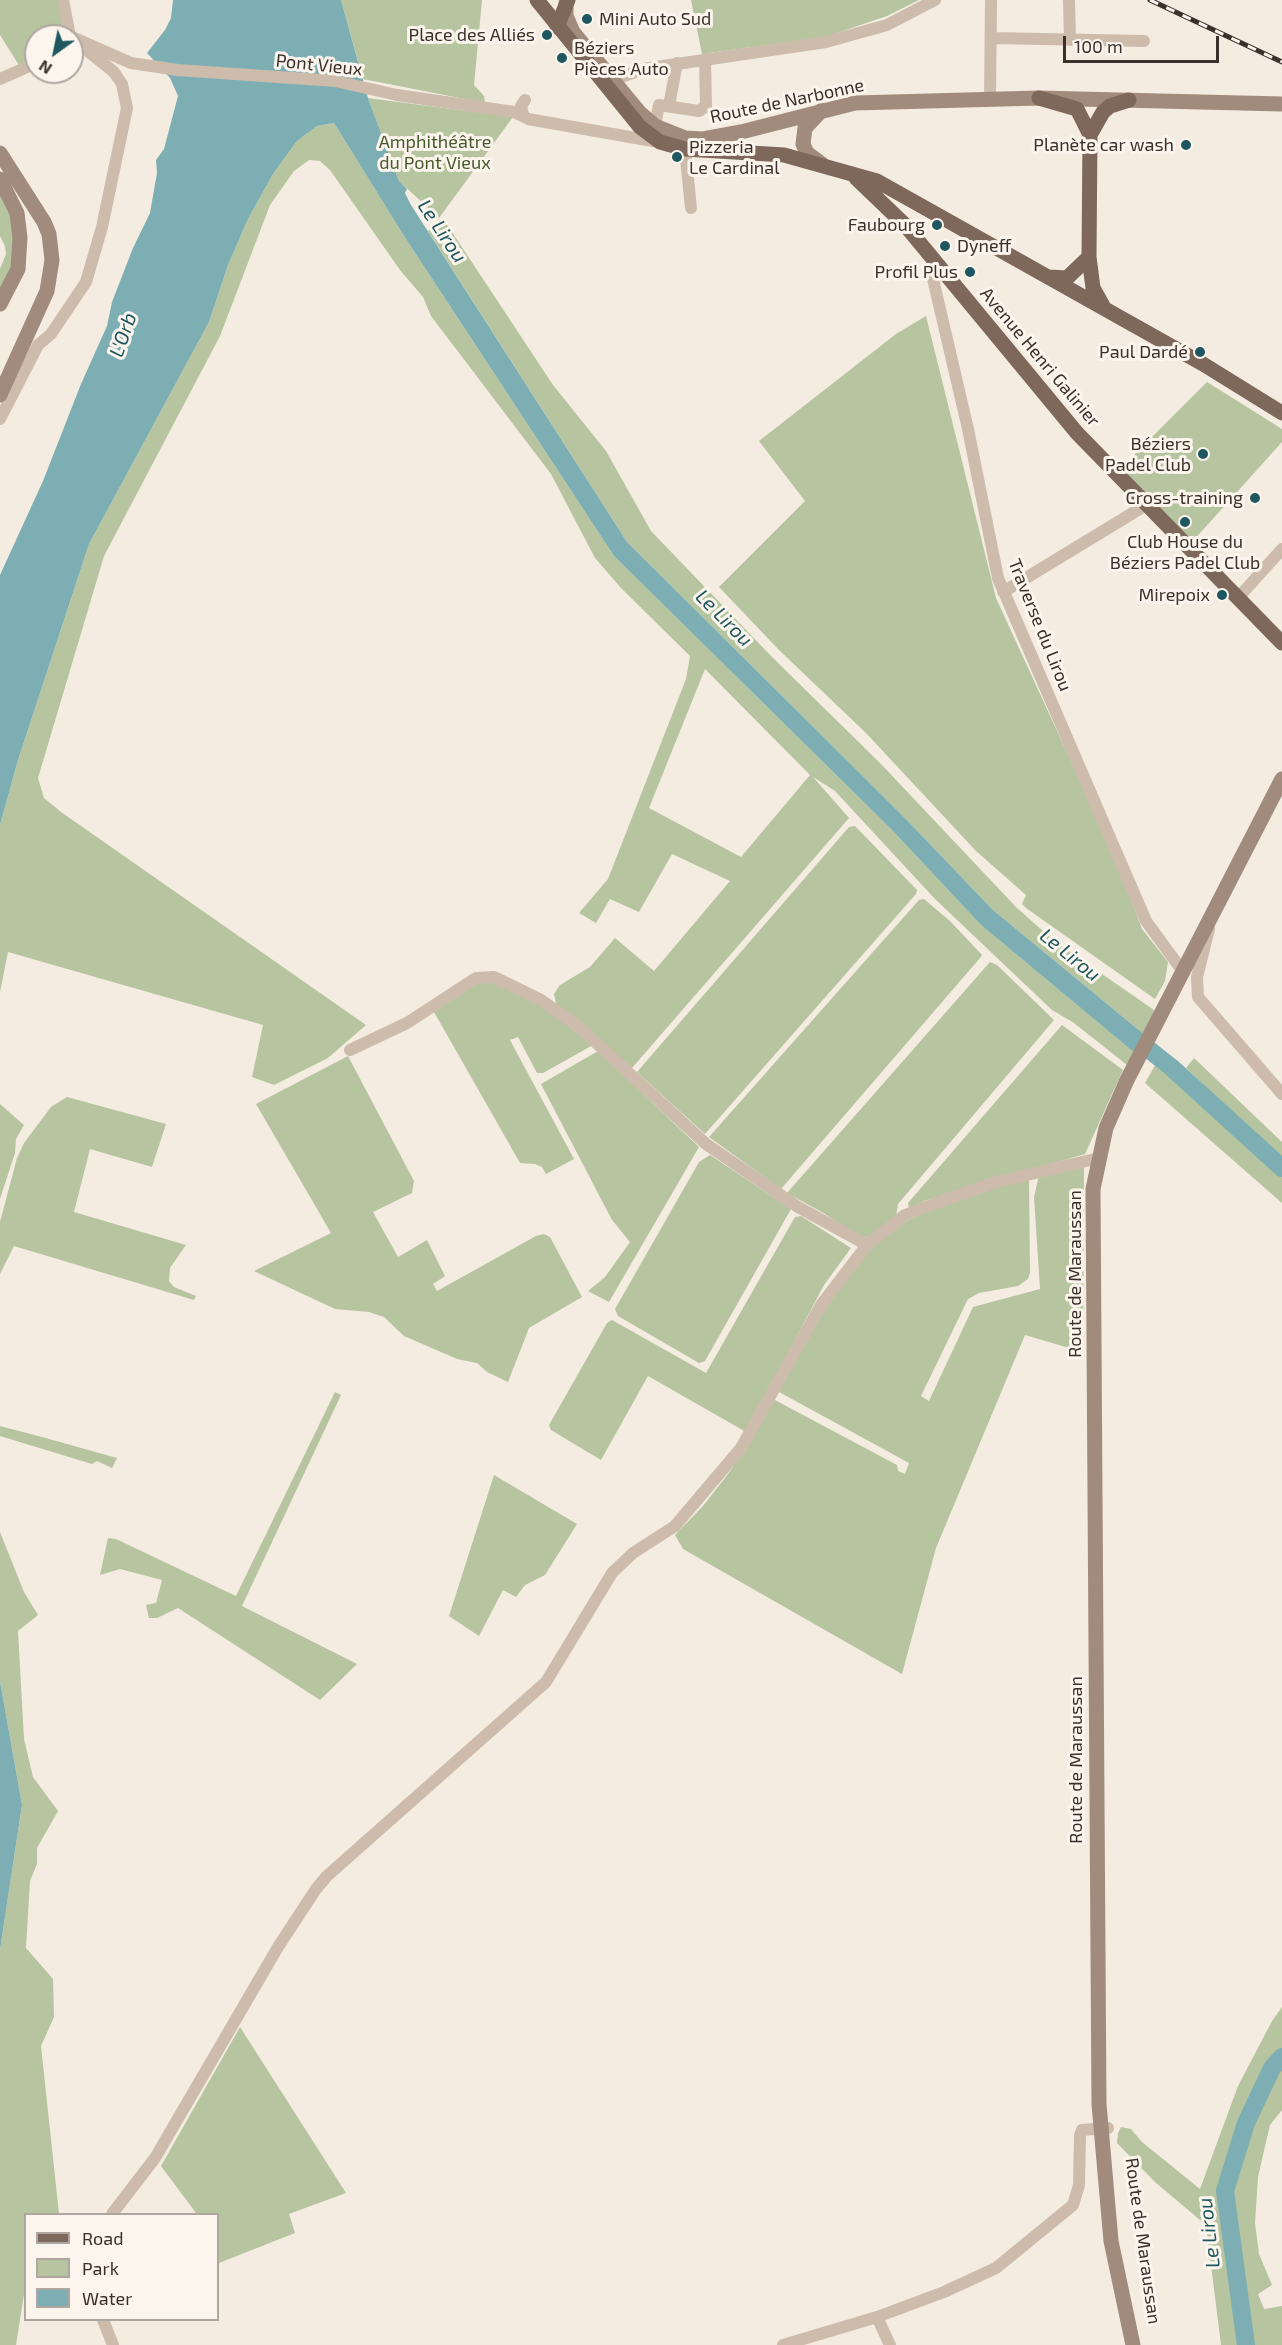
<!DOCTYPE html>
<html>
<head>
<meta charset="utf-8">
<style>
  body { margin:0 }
  #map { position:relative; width:1282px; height:2345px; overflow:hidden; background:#f4ece0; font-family:"Exo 2",sans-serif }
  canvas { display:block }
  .legend { position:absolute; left:24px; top:2213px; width:195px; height:108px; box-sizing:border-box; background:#fbf5ed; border:2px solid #aea69f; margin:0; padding:8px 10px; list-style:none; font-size:18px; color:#3b302a }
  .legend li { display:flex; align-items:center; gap:12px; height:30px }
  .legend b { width:30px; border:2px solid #aea69f }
  .north { position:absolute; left:24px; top:24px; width:60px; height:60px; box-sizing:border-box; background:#fbf5ed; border:2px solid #aea69f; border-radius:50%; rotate:213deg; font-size:16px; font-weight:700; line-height:24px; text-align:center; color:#3b302a }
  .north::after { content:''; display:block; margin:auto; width:21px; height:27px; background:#1e575f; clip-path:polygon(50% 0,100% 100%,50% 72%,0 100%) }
  .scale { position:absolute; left:1063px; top:36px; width:156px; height:27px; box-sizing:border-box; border:3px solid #3b302a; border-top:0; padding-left:8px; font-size:18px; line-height:21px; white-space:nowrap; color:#3b302a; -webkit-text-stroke:4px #fbf5ed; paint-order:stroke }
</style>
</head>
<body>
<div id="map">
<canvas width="1282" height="2345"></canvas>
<ul class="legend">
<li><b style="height:8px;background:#7d685b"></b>Road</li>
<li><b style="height:16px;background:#b6c49f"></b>Park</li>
<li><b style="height:16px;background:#7daeb3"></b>Water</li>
</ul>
<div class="north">N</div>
<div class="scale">100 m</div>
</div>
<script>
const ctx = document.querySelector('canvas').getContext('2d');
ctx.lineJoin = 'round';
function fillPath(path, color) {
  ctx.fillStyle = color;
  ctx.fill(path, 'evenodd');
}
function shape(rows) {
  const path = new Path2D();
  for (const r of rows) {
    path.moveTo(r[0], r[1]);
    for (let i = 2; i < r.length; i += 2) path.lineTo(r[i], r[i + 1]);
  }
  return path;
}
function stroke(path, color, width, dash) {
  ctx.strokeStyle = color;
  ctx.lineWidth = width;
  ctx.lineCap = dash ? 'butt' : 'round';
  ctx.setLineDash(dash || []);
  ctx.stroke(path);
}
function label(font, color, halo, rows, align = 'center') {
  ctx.font = font + ' "Exo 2",sans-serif';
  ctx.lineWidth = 6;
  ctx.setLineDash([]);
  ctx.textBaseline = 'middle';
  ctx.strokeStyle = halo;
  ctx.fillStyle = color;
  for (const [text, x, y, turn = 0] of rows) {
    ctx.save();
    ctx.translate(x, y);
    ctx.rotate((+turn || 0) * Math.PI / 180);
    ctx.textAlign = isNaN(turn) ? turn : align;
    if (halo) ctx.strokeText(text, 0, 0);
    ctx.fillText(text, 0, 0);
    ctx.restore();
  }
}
fillPath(shape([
  [0,0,63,0,70,36,36,36,36,62,22,70,0,35],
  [341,0,482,0,474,85,484,96,485,103,363,79],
  [691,0,919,0,887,16,825,37,702,54],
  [368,98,513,117,439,218,399,181],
  [334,123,404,236,614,556,891,829,981,925,1135,1053,1127,1065,1074,1023,1052,1010,935,899,835,791,813,777,849,818,632,1068,556,1004,554,994,560,985,590,967,615,938,654,971,730,881,672,854,639,912,610,899,596,923,579,913,608,879,686,679,690,656,621,588,595,558,551,474,431,316,423,297,400,270,330,170,320,161,309,160,294,171,270,205,220,336,104,556,38,778,44,798,61,812,366,1025,328,1058,274,1085,252,1077,263,1025,8,952,0,992,0,825,18,760,89,544,209,322,228,265,248,219,273,174,297,141,317,126],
  [705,669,810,775,741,857,649,808],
  [0,179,20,238,0,304,0,269,6,254,5,246,0,236],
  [444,220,553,385,606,451,651,531,772,657,881,764,1016,907,1053,940,1154,1010,1146,1036,993,910,903,816,627,542,428,231],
  [926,316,996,598,1114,855,1142,929,1168,962,1165,981,1155,999,1026,908,1022,904,1026,895,976,851,866,733,779,650,719,587,805,501,759,441,896,334],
  [1207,382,1282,429,1282,442,1192,542,1120,469],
  [855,826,917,890,916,894,705,1134,637,1072,849,827],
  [924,899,950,921,982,955,980,958,781,1189,709,1137,919,900],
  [990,962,997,965,1054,1020,898,1204,896,1217,868,1238,852,1233,825,1214,787,1193],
  [477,982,513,984,593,1045,543,1073,537,1073,518,1037,510,1040,574,1159,546,1174,542,1167,535,1164,520,1163,434,1012],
  [1062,1025,1123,1070,1085,1154,924,1201,909,1209,908,1203],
  [598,1051,699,1147,609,1302,588,1291,605,1277,630,1242,612,1220,541,1084],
  [348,1056,414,1181,412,1193,373,1212,398,1257,427,1240,445,1276,433,1284,437,1291,536,1236,544,1234,550,1237,582,1297,529,1328,508,1382,487,1372,477,1363,457,1359,404,1336,384,1317,369,1312,335,1309,254,1271,331,1233,256,1104],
  [1194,1058,1282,1142,1282,1159,1186,1068],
  [1157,1062,1282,1174,1282,1203,1145,1083],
  [67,1097,166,1124,152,1167,90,1149,74,1212,186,1245,170,1268,169,1281,174,1287,196,1296,194,1300,14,1246,0,1274,0,1222,17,1158,24,1143,51,1107],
  [0,1104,24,1125,16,1139,15,1153,0,1199],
  [710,1155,791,1209,705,1361,699,1363,618,1316,615,1309,699,1162],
  [1084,1167,1083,1352,1025,1335,936,1548,902,1674,683,1549,675,1535,703,1506,728,1474,752,1440,773,1399,897,1465,898,1471,905,1474,909,1463,779,1392,807,1334,864,1255,889,1233,910,1219,987,1188,1029,1178,1030,1273,1028,1279,1018,1286,979,1293,968,1299,921,1396,929,1401,973,1307,1040,1289,1034,1197,1039,1175],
  [801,1216,851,1248,824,1285,746,1432,648,1376,601,1460,551,1430,549,1425,607,1323,612,1320,706,1373,795,1217],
  [335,1392,341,1395,242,1606,357,1664,320,1700,178,1608,157,1618,149,1618,146,1605,156,1603,162,1580,120,1569,100,1575,108,1538,116,1539,236,1596],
  [0,1426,42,1437,117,1458,112,1468,97,1461,92,1464,0,1436],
  [494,1475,577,1524,545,1575,525,1585,516,1597,503,1590,479,1636,449,1616],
  [0,1532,24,1592,38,1615,18,1631,24,1739,33,1777,58,1811,37,1848,37,1864,30,1881,26,1948,53,1979,54,2017,41,2046,59,2214,26,2214,25,2288,16,2345,0,2345,0,1950,22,1805,0,1681],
  [1282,2007,1282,2110,1270,2125,1266,2142,1258,2177,1255,2223,1259,2254,1272,2285,1258,2294,1264,2309,1282,2306,1282,2345,1252,2345,1225,2198,1221,2199,1243,2345,1221,2345,1206,2225,1155,2182,1117,2143,1118,2133,1121,2127,1131,2129,1142,2142,1200,2189,1238,2086,1272,2021],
  [240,2027,346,2193,289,2214,295,2233,219,2263,218,2214,196,2213,161,2166]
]), '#b6c49f');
fillPath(shape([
  [173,0,341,0,368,98,399,181,407,189,405,193,411,205,627,542,903,816,993,910,1146,1036,1136,1054,981,925,891,829,614,556,404,236,334,123,317,126,297,141,273,174,248,219,228,265,209,322,89,544,18,760,0,825,0,575,43,481,81,384,107,326,112,302,133,248,150,213,157,173,156,160,164,149,178,96,170,78,147,53,165,30,171,18],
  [0,1681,22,1805,0,1950]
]), '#7daeb3');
stroke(shape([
  [1133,1037,1171,1067,1282,1168],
  [1246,2345,1225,2191,1246,2123,1272,2068,1282,2057]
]), '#7daeb3', 18);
stroke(shape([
  [63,0,70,36],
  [1069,0,1070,40],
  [72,37,131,63,178,70,335,81,397,95,514,112,528,119,658,142],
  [992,38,1144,41],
  [0,79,36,63],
  [613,80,643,69,826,42,887,25,935,0],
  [990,100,991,0],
  [669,106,677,63],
  [523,114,521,106,525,100],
  [655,126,659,105,699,111,706,106,705,59],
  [685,149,691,208],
  [943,271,933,279,968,429,998,578,1146,921,1184,973],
  [0,419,38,345,51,334,86,282,102,227,127,108,122,84,114,72,89,52],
  [1003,592,1146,505],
  [1238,598,1282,549],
  [1209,929,1197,977,1198,997,1282,1094],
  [350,1050,407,1023,476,978,494,977,541,1000,578,1026,706,1144,798,1207,867,1245,905,1215,939,1202,993,1183,1099,1158],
  [112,2214,155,2158,278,1947,316,1889,327,1876,546,1682,612,1573,633,1553,675,1526,741,1448,821,1305,867,1245],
  [877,2317,890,2345],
  [103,2320,113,2345],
  [783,2345,877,2317,944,2292,996,2268,1073,2205,1079,2185,1080,2135,1082,2130,1108,2128]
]), '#cdbcab', 12);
stroke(shape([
  [566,3,566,16,573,32,640,113,655,126,685,138,703,139,741,132,855,103,1039,98,1282,104],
  [822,110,805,128,803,144,807,153,822,164],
  [0,153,44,222,49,234,52,260,47,291,0,395],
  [0,179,17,213,20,238,18,269,0,304],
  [1133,2345,1111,2241,1099,2104,1093,1189,1106,1128,1127,1080,1282,779]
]), '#a18b7c', 15);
stroke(shape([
  [537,0,640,127,660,142,685,149,784,155,877,181,1203,364,1282,413],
  [557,27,568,0],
  [1039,98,1077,109,1090,135],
  [856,178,905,225,1077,433,1282,643],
  [1049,277,1067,278,1089,257],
  [1103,306,1093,288,1089,257,1090,135,1103,112,1110,106,1129,100]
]), '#7d685b', 15);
const rail = shape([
  [1150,0,1282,62]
]);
stroke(rail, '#3b302a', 5);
stroke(rail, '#fbf5ed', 3, [9]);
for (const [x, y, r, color] of [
  [587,19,6,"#1e575f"],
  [547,35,6,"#1e575f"],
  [562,58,6,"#1e575f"],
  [1186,145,6,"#1e575f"],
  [677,157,6,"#1e575f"],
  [937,225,6,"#1e575f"],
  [945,246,6,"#1e575f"],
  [970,272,6,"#1e575f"],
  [1200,352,6,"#1e575f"],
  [1203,454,6,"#1e575f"],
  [1255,498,6,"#1e575f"],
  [1185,522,6,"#1e575f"],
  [1222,595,6,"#1e575f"]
]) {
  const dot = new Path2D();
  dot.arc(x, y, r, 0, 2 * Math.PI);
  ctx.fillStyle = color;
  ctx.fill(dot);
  stroke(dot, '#fbf5ed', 2);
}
label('18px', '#3b302a', '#fbf5ed', [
  ["Mini Auto Sud",599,19,"left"],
  ["Place des Alliés",535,35],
  ["Béziers",574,48,"left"],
  ["Pièces Auto",574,69,"left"],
  ["Planète car wash",1174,145],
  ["Pizzeria",689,147,"left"],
  ["Le Cardinal",689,168,"left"],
  ["Faubourg",925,225],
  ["Dyneff",957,246,"left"],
  ["Profil Plus",958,272],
  ["Paul Dardé",1188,352],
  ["Béziers",1191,444],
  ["Padel Club",1191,465],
  ["Cross-training",1243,498],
  ["Club House du",1185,542,"center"],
  ["Béziers Padel Club",1185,563,"center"],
  ["Mirepoix",1210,595]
], 'right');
label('18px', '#3b302a', '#fbf5ed', [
  ["Pont Vieux",319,65,6],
  ["Route de Narbonne",787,101,-12],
  ["Avenue Henri Galinier",1040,357,50],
  ["Traverse du Lirou",1040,625,68],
  ["Route de Maraussan",1075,1274,-90],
  ["Route de Maraussan",1076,1760,-90],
  ["Route de Maraussan",1143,2241,82]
]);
label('18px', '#475a2d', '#fbf5ed', [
  ["Amphithéâtre",435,142],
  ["du Pont Vieux",435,163]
]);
label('italic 20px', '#1e575f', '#fbf5ed', [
  ["Le Lirou",442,231,56],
  ["L'Orb",123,335,-71],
  ["Le Lirou",724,618,45],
  ["Le Lirou",1070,955,39],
  ["Le Lirou",1209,2233,-97]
]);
</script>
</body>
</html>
